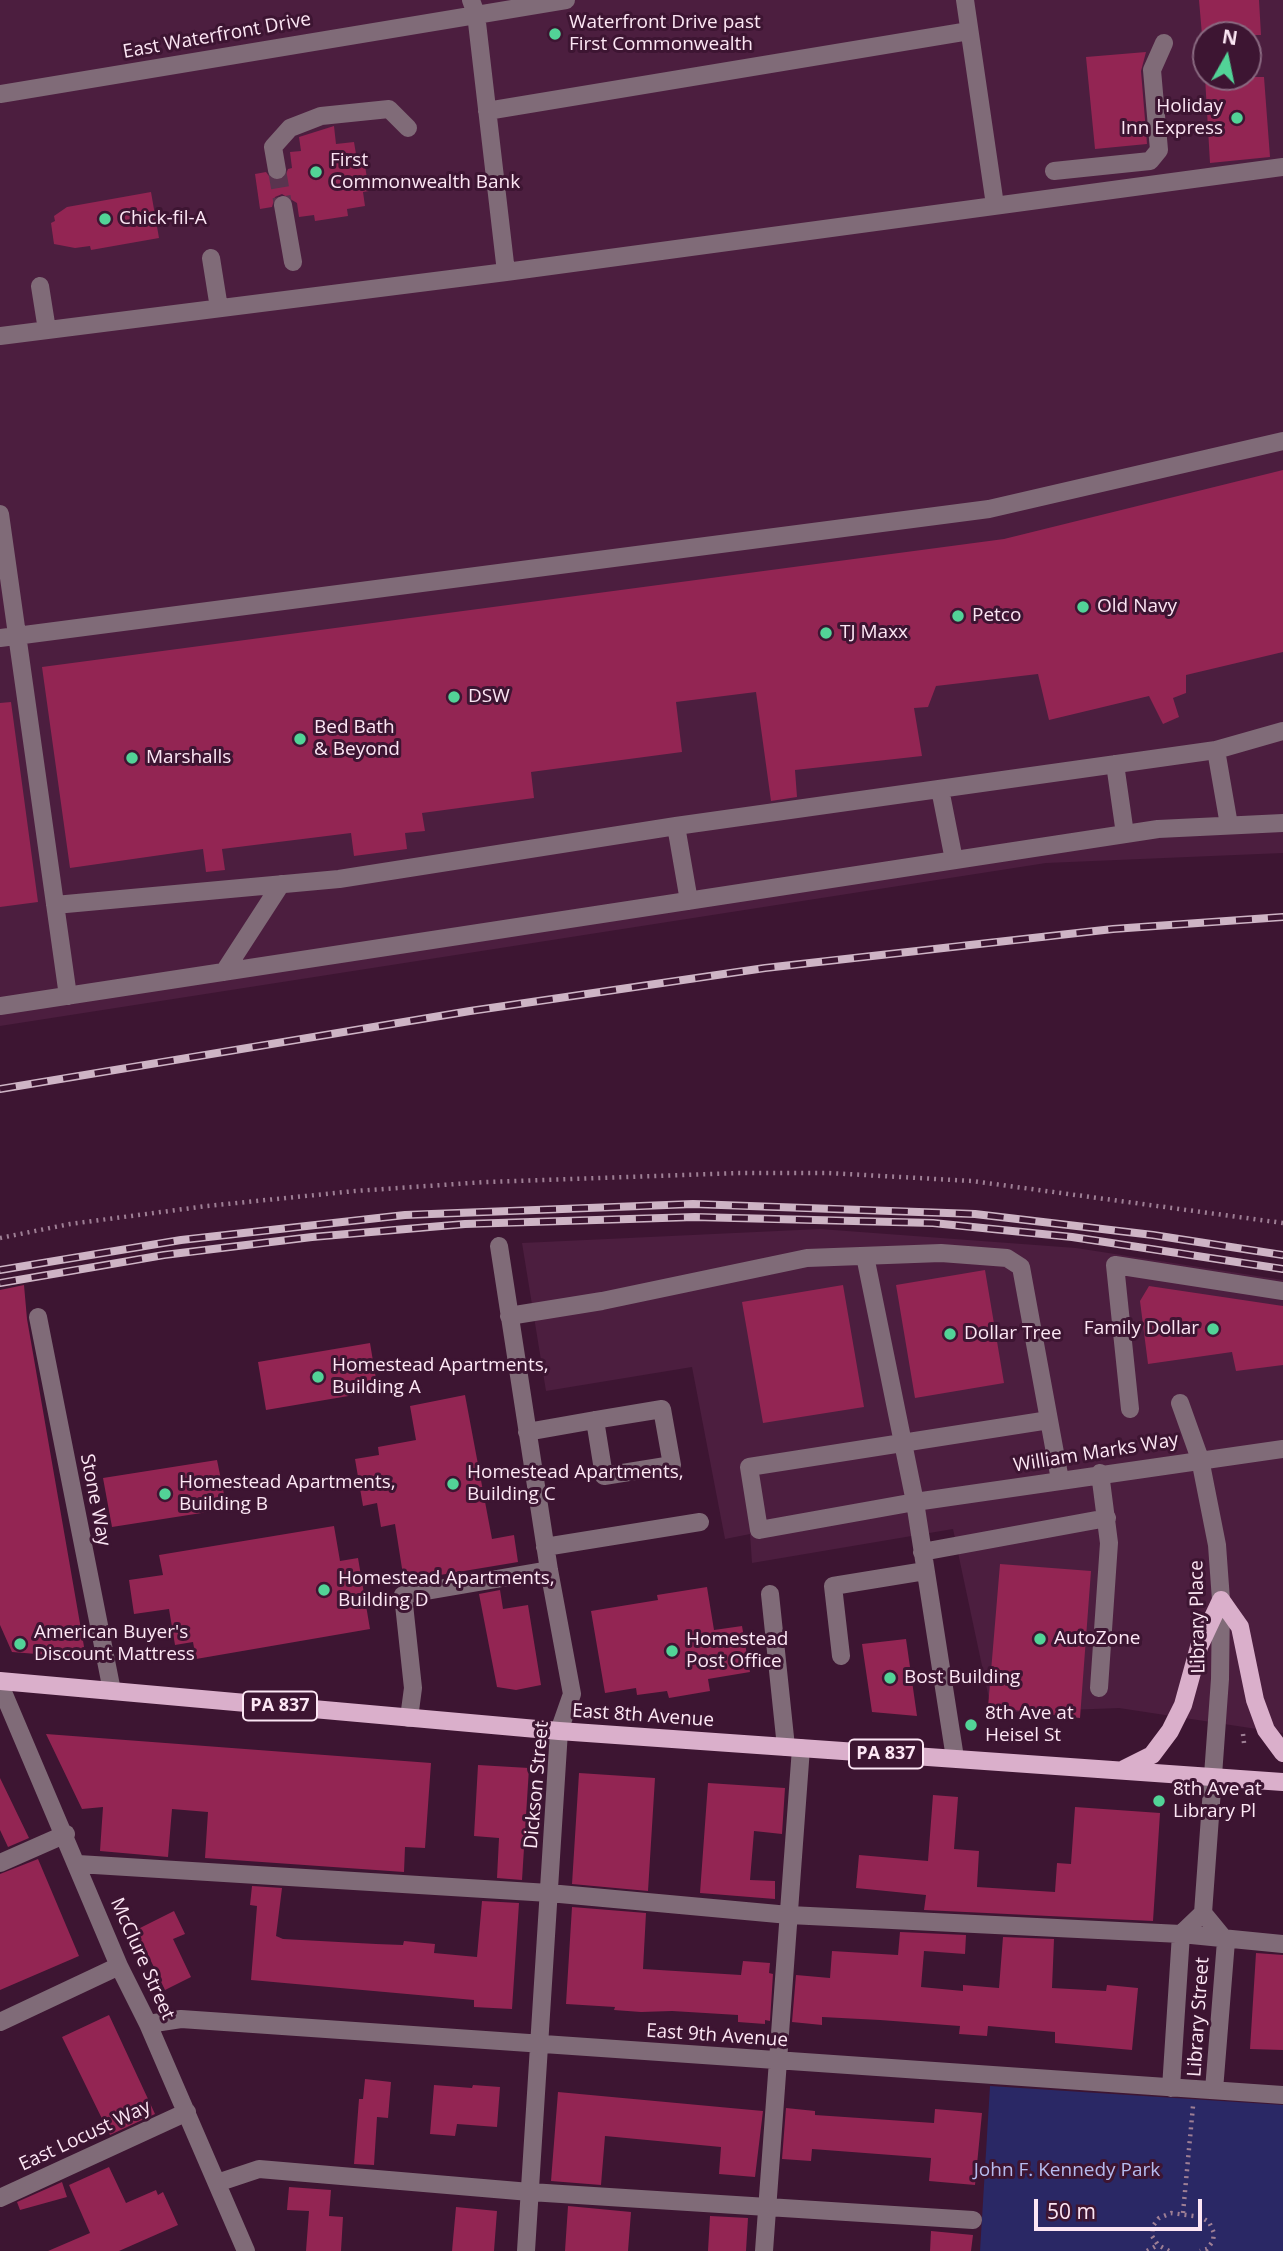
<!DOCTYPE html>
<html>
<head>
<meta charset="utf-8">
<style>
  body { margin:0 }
  #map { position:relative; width:1283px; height:2251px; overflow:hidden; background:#3d1532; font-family:"Open Sans",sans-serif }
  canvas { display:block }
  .north { position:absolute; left:1192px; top:21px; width:70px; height:70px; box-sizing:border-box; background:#3d1532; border:2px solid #896980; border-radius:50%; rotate:9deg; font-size:19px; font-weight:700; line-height:28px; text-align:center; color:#fce6f4 }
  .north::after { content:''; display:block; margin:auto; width:24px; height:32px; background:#52d397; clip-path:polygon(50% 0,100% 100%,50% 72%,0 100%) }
  .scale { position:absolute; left:1034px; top:2199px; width:168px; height:32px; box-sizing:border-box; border:4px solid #fce6f4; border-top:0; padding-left:9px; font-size:21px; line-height:24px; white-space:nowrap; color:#fce6f4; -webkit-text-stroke:5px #3d1532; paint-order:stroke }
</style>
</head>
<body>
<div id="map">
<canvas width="1283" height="2251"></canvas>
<div class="north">N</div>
<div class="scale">50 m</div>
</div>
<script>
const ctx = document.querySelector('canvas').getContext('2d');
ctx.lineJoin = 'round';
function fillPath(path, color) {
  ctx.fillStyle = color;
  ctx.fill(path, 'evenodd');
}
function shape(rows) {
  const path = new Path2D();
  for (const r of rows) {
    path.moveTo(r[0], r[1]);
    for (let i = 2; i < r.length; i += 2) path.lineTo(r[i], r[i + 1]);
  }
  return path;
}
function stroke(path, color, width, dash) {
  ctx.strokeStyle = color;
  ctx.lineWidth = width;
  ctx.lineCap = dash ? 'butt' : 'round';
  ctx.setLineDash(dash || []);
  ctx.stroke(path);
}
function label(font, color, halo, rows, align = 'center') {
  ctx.font = font + ' "Open Sans",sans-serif';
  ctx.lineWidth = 6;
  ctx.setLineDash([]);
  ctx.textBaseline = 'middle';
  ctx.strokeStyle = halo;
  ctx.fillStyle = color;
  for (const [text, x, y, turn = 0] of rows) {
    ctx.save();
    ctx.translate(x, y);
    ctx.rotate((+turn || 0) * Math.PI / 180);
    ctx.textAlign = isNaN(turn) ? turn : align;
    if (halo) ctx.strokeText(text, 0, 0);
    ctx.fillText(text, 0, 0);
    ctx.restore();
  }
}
fillPath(shape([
  [0,0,1283,0,1283,853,1046,863,0,1026],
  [1206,35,1248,35,1248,77,1206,77],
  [820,1229,1076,1248,1283,1280,1283,1733,1119,1708,992,1713,953,1529,752,1563,750,1534,725,1539,692,1367,546,1391,522,1243]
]), '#4c1e3f');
fillPath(shape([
  [990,2086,1283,2105,1283,2251,980,2251]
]), '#2a2865');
fillPath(shape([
  [1199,0,1259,0,1261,35,1202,35],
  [1146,52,1141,71,1147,144,1095,149,1086,57],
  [1205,77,1264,77,1270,157,1210,163],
  [334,126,336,144,354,142,356,154,363,153,369,191,363,192,365,206,347,209,348,216,315,221,314,215,299,217,297,203,282,194,275,197,272,207,260,209,255,174,266,172,272,180,284,179,288,169,292,168,290,152,301,151,299,137],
  [151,192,159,238,91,250,90,246,75,248,54,244,51,223,55,221,54,216,67,207],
  [1283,470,1283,652,1186,675,1186,693,1173,698,1179,717,1163,724,1149,696,1049,720,1038,674,936,686,928,707,914,708,922,756,795,770,797,797,771,801,756,692,676,702,682,752,531,772,534,798,422,813,425,831,405,833,407,849,354,856,351,833,222,849,225,870,206,872,203,849,70,868,42,667,1004,539],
  [11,702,38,902,0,907,0,703],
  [985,1270,1004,1383,915,1398,896,1285],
  [24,1285,27,1319,86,1658,12,1652,0,1625,0,1290],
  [843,1285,864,1407,763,1423,742,1302],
  [1149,1286,1283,1306,1283,1365,1236,1371,1232,1352,1148,1364,1140,1301],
  [370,1343,378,1391,266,1410,258,1362],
  [465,1395,492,1539,514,1535,518,1562,404,1581,395,1524,381,1527,377,1503,363,1506,355,1459,379,1455,378,1447,416,1440,410,1406],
  [217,1460,227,1509,112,1527,103,1478],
  [334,1526,340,1561,358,1558,370,1629,196,1659,193,1642,175,1645,169,1609,134,1614,129,1580,163,1575,159,1555],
  [1000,1564,1091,1571,1080,1718,988,1707],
  [707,1587,714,1630,742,1626,750,1672,708,1679,710,1691,669,1698,667,1691,637,1695,636,1688,605,1693,591,1611,658,1600,657,1595],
  [500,1590,503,1609,528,1605,541,1685,516,1690,497,1687,479,1594],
  [906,1639,917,1716,872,1712,862,1644],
  [46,1734,431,1763,425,1848,405,1847,404,1872,205,1858,208,1812,172,1809,168,1857,100,1851,103,1807,82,1809],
  [478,1765,529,1768,522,1880,497,1878,499,1838,474,1836],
  [579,1773,655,1778,648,1891,572,1884],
  [0,1778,29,1838,8,1847,0,1830],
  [708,1783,785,1788,782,1834,754,1831,750,1880,775,1881,775,1899,700,1893],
  [933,1795,958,1797,954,1849,979,1851,977,1887,1055,1892,1057,1863,1071,1864,1075,1807,1160,1813,1153,1921,924,1910,926,1895,856,1888,859,1855,928,1861],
  [38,1859,79,1956,0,1990,0,1874],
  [252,1886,282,1888,276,1936,283,1939,376,1944,403,1945,404,1941,435,1944,434,1953,477,1957,482,1901,519,1903,512,2009,474,2007,474,2000,251,1980,257,1906,250,1905],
  [572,1907,646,1913,643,1969,741,1975,743,1961,770,1963,769,1973,773,1974,770,2021,765,2020,765,2024,738,2022,738,2015,672,2011,641,2012,614,2010,615,2007,566,2004],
  [174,1911,185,1934,173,1939,191,1977,165,1990,136,1930],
  [900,1932,966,1935,965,1954,924,1951,921,1987,963,1991,963,1985,999,1988,1003,1937,1054,1939,1052,1988,1106,1991,1107,1985,1138,1988,1132,2050,1055,2043,1055,2032,988,2026,987,2036,959,2034,960,2026,880,2020,822,2017,822,2025,792,2022,796,1975,830,1978,832,1951,898,1955],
  [1256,1953,1283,1955,1283,2050,1250,2049],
  [109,2015,155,2114,110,2135,62,2037],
  [365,2079,391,2082,388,2118,377,2117,374,2165,354,2164,359,2099,363,2099],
  [434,2085,472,2088,473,2085,500,2087,497,2127,457,2124,455,2136,430,2134],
  [558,2092,763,2111,755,2177,719,2174,721,2147,605,2136,601,2185,551,2181],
  [786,2108,815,2111,815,2115,934,2123,935,2109,982,2113,975,2185,929,2181,931,2158,812,2149,811,2161,782,2159],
  [109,2167,126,2203,156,2190,158,2195,163,2192,178,2225,119,2251,48,2251,90,2233,69,2185],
  [62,2182,67,2197,20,2210,17,2202],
  [289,2187,331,2190,329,2216,343,2217,341,2251,306,2251,309,2211,287,2210],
  [568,2206,631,2212,628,2251,565,2251],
  [456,2207,497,2211,494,2251,452,2251],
  [710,2216,748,2218,746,2251,708,2251],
  [931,2231,973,2235,971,2251,930,2251]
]), '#932553');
stroke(shape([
  [277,170,283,205]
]), '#5a344f', 18, [18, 9]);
stroke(shape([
  [0,1238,70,1224,207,1206,355,1191,485,1182,737,1173,828,1173,972,1181,1283,1223],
  [1243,1734,1244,1743],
  [1183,2213,1193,2106],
  [1147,2251,1158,2245],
  [1169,2251,1158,2245,1152,2236,1153,2226,1159,2218,1171,2213,1201,2217,1209,2222,1214,2233,1213,2241,1207,2249,1200,2251]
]), '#9e7f95', 4.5, [2, 5]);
stroke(shape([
  [471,0,476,14,506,272],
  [965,0,995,205],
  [0,94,566,0],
  [487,111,969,31],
  [277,170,273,147,290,128,321,116,389,109,408,128],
  [1054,171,1150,161,1159,150,1152,70,1164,43],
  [283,205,293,262],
  [211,258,219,308],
  [40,286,47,330],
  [0,336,506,272,1283,167],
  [0,514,68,996],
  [0,638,989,509,1283,441],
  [1115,764,1125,834],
  [940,789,954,860],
  [1229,825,1216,750,1283,731],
  [676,826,689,901],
  [55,905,339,879,676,826,1216,750],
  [224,972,281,884],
  [0,1006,1158,829,1283,823],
  [499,1246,549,1570,572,1694,559,1731,526,2251],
  [865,1256,915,1502,955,1758],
  [509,1316,602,1301,807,1258,941,1253,1007,1258,1021,1267,1060,1480],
  [38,1317,112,1691],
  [1130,1409,1115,1265,1283,1291],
  [1049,1420,749,1467,759,1530,915,1502,1283,1449],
  [527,1432,595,1420,662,1409,672,1465,604,1476,595,1420],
  [545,1547,700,1522],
  [922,1552,1107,1518],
  [770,1594,786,1747],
  [841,1656,833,1586,925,1571],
  [0,1685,119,1966,148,2024,246,2251],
  [1099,1688,1109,1543,1100,1473],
  [409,1718,413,1688,403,1595,549,1570],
  [0,1863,66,1834],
  [78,1864,549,1893,789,1915,1181,1934,1283,1944],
  [1203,1913,1226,1941,1214,2090],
  [0,2022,119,1966],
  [148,2024,181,2019,1283,2095],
  [1171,2088,1181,1934,1203,1913,1220,1679,1221,1600,1217,1545,1200,1459,1180,1403],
  [217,2183,259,2169,530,2192,973,2220],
  [0,2198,187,2112],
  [764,2251,801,1748]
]), '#806b78', 18);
stroke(shape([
  [0,1681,559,1731,1283,1782],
  [1124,1769,1152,1755,1170,1731,1183,1705,1199,1647,1221,1600,1240,1627,1255,1700,1266,1730,1283,1753]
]), '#daafcb', 18);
const rail = shape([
  [0,1089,470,1011,765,968,1113,929,1283,917],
  [0,1270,181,1240,405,1215,693,1204,975,1214,1153,1235,1283,1255],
  [0,1283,164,1255,312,1237,465,1224,695,1217,933,1223,1072,1237,1283,1269]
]);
stroke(rail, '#ceb4c5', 8);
stroke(rail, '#3d1532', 5, [16]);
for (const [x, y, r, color] of [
  [555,34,7,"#52d397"],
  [1237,118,7,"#52d397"],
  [316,172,7,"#52d397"],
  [105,219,7,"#52d397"],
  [1083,607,7,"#52d397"],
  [958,616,7,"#52d397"],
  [826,633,7,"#52d397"],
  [454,697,7,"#52d397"],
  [300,739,7,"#52d397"],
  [132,758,7,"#52d397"],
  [1213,1329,7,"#52d397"],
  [950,1334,7,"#52d397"],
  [318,1377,7,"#52d397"],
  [453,1484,7,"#52d397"],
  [165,1494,7,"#52d397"],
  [324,1590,7,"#52d397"],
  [1040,1639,7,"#52d397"],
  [20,1644,7,"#52d397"],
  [672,1651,7,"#52d397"],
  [890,1678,7,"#52d397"],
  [971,1725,7,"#52d397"],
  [1159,1801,7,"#52d397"]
]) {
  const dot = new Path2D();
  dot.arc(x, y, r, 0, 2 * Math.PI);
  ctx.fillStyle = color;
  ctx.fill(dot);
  stroke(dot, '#3d1532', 2.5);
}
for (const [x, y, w] of [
  [280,1706,74],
  [886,1754,74]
]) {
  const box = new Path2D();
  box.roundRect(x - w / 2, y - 14.5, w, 29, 5);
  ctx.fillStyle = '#3d1532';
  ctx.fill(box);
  stroke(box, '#fce6f4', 2);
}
label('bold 18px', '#fce6f4', null, [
  ["PA 837",280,1706],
  ["PA 837",886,1754]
]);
label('19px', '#fce6f4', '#3d1532', [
  ["Waterfront Drive past",569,23],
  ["First Commonwealth",569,45],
  ["Holiday",1223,107,"right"],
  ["Inn Express",1223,129,"right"],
  ["First",330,161],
  ["Commonwealth Bank",330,183],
  ["Chick-fil-A",119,219],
  ["Old Navy",1097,607],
  ["Petco",972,616],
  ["TJ Maxx",840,633],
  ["DSW",468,697],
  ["Bed Bath",314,728],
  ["& Beyond",314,750],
  ["Marshalls",146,758],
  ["Family Dollar",1199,1329,"right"],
  ["Dollar Tree",964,1334],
  ["Homestead Apartments,",332,1366],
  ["Building A",332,1388],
  ["Homestead Apartments,",467,1473],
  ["Building C",467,1495],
  ["Homestead Apartments,",179,1483],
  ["Building B",179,1505],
  ["Homestead Apartments,",338,1579],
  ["Building D",338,1601],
  ["American Buyer's",34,1633],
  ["Discount Mattress",34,1655],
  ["AutoZone",1054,1639],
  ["Homestead",686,1640],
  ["Post Office",686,1662],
  ["Bost Building",904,1678],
  ["8th Ave at",985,1714],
  ["Heisel St",985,1736],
  ["8th Ave at",1173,1790],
  ["Library Pl",1173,1812]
], 'left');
label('19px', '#fce6f4', '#3d1532', [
  ["East Waterfront Drive",217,36,-10],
  ["William Marks Way",1096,1453,-9],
  ["Stone Way",95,1500,79],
  ["Library Place",1198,1617,-91],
  ["East 8th Avenue",643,1716,4],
  ["Dickson Street",537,1785,-85],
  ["McClure Street",142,1959,66],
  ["Library Street",1199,2017,-86],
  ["East 9th Avenue",717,2036,4],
  ["East Locust Way",85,2136,-25]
]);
label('19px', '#b6bcef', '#3d1532', [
  ["John F. Kennedy Park",1067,2171]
]);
</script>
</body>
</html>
